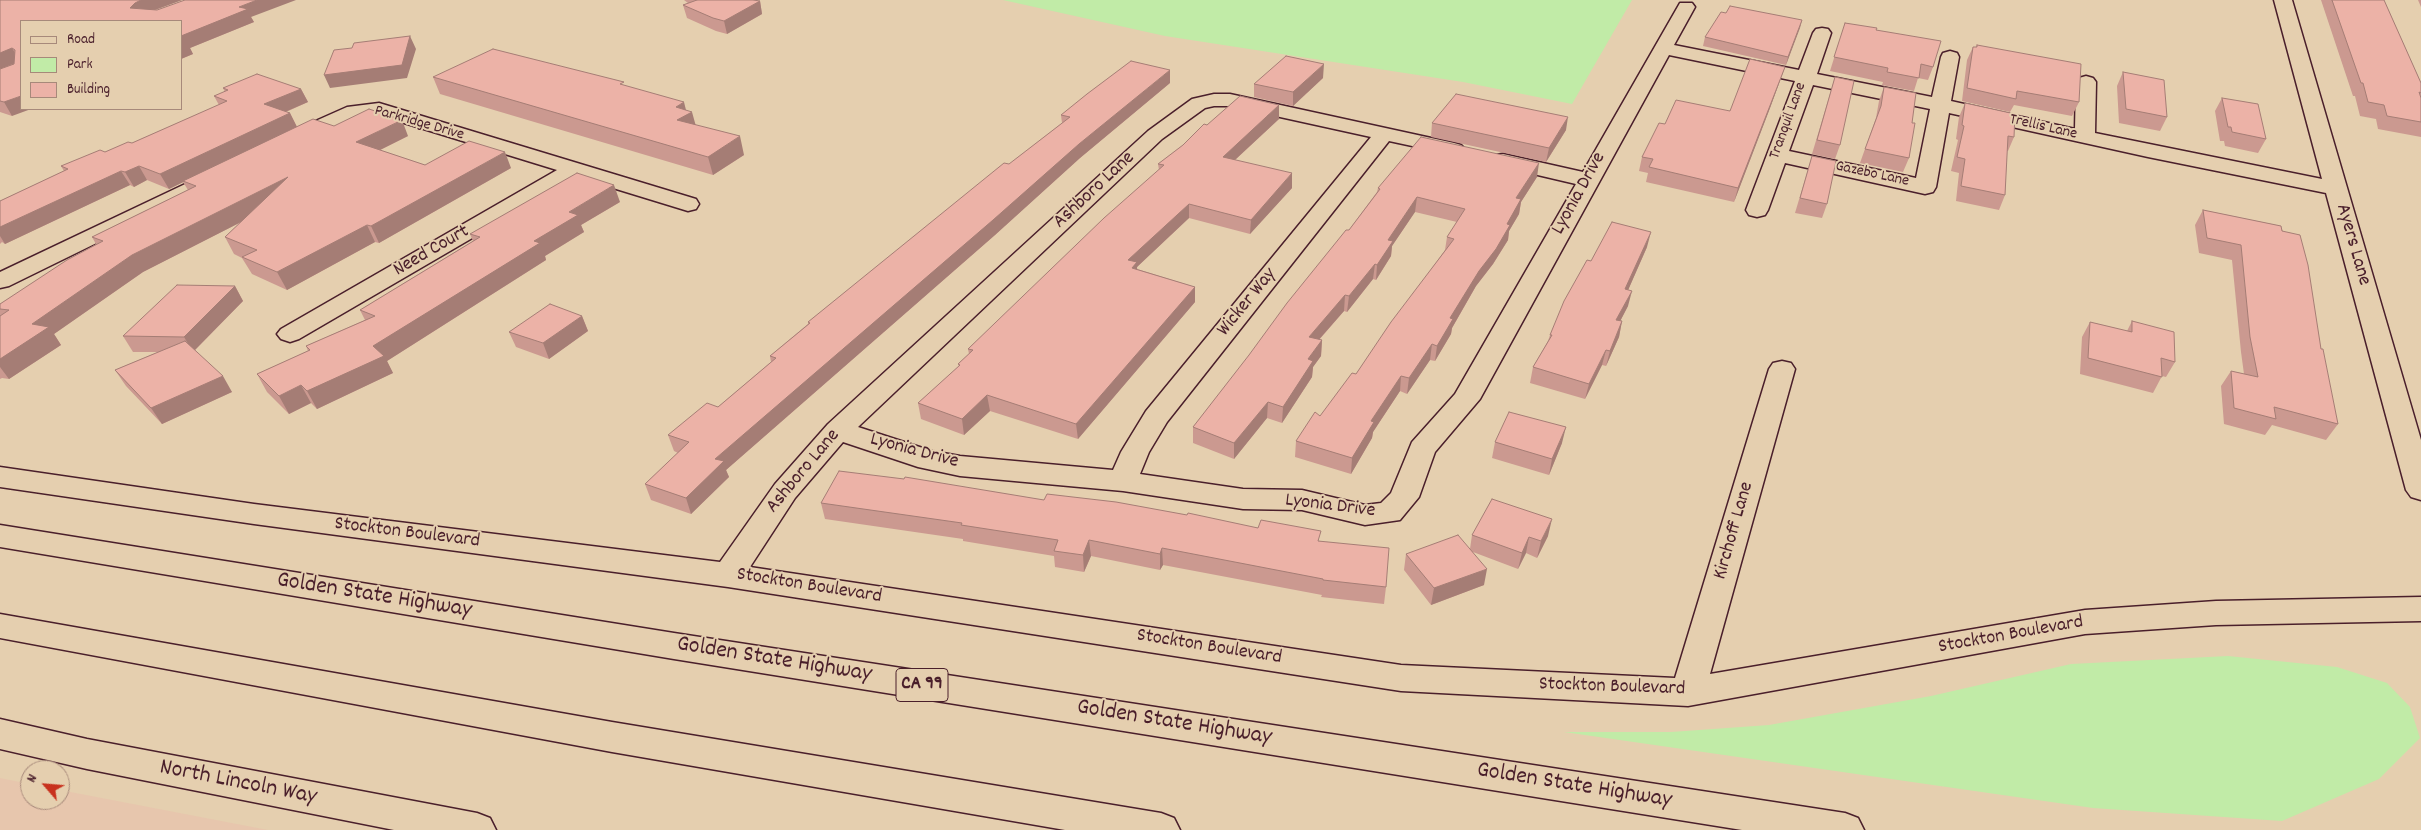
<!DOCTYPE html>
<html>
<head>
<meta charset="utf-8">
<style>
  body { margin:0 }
  #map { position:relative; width:2421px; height:830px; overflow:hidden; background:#e5cfaf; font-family:Dekko,sans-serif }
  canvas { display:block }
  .legend { position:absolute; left:20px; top:20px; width:162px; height:90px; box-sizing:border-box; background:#e5cfaf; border:1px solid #a7897a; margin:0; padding:6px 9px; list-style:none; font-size:15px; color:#4a1f2b }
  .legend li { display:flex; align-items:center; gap:10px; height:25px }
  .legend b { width:25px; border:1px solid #a7897a }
  .north { position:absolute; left:20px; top:760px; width:50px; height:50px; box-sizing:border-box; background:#e5cfaf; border:1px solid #a7897a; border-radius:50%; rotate:297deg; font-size:14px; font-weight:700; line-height:20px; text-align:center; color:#4a1f2b }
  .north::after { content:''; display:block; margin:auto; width:18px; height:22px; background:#c8321e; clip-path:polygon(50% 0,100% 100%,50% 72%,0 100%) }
</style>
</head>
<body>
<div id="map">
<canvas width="2421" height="830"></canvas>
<ul class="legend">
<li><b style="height:6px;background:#e5cfaf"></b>Road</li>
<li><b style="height:14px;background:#c1eba7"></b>Park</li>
<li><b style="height:14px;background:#ecb2a7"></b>Building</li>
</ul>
<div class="north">N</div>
</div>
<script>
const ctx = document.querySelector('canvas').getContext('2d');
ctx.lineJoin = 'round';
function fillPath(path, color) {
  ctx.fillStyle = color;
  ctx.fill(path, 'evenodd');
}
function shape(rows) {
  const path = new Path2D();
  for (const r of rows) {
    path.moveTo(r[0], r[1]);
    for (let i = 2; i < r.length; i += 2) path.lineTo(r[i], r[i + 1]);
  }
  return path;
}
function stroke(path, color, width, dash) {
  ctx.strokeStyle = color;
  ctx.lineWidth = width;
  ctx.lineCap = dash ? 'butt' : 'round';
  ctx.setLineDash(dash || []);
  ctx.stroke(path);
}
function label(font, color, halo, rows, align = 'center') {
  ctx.font = font + ' Dekko,sans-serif';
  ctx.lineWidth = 4;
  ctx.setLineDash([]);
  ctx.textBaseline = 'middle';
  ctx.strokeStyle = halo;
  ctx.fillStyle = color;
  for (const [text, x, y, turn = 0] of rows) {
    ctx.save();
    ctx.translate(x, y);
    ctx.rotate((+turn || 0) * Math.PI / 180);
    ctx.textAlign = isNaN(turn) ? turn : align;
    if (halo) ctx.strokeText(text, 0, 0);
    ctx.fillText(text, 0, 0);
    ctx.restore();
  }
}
fillPath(shape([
  [0,778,30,784,30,800,60,800,60,790,268,830,0,830]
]), '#e7c6ad');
fillPath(shape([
  [1003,0,1632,0,1572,104,1463,82,1165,36],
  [2228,656,2337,667,2387,683,2410,707,2420,738,2379,779,2282,821,2093,808,1564,732,1671,732,1769,725,1931,696,2071,664]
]), '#c1eba7');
const minor = shape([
  [2274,0,2292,0,2421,440,2421,500,2411,497,2406,490,2326,193,2148,157,1949,113,1936,187,1933,192,1925,194,1785,163,1768,210,1765,215,1757,217,1749,215,1746,210,1795,81,1669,55,1480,399,1435,452,1419,497,1400,520,1365,525,1302,510,1243,509,1123,491,960,476,918,467,843,442,795,498,750,567,1401,665,1675,678,1769,369,1773,363,1782,361,1791,363,1795,369,1710,674,2085,610,2216,601,2421,597,2421,621,2216,625,2085,634,1688,706,1401,691,728,587,254,524,0,487,0,467,254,504,720,562,775,484,828,424,1148,131,1192,99,1214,94,1230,94,1454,143,1461,145,1465,149,1461,153,1454,155,1389,141,1167,422,1149,452,1140,474,1243,489,1302,490,1365,505,1381,503,1391,493,1412,442,1455,394,1576,184,1495,165,1492,160,1495,155,1503,154,1583,172,1680,3,1692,3,1695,7,1674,45,1799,70,1813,33,1816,29,1822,28,1828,29,1831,33,1817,74,1932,97,1941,57,1943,53,1950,51,1957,53,1959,57,1951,101,2075,129,2076,82,2079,78,2086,76,2093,78,2096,82,2095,133,2322,179,2274,0],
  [1813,85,1930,109,1916,178,1789,151,1813,85],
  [1214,106,1230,106,1371,137,1146,411,1121,452,1113,470,960,456,932,451,858,427,1162,139,1205,108,1214,106],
  [379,103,696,199,699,204,696,209,688,211,577,177,299,339,290,342,281,339,277,334,281,329,557,170,378,115,358,117,291,145,284,143,281,139,284,135,347,107,379,103],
  [221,167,229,168,232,173,229,178,9,286,0,288,0,272,221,167],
  [0,719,87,739,477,813,490,818,496,830,394,830,87,769,0,749,0,719]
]);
const highway = shape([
  [0,525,674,633,1845,813,1858,818,1864,830,1742,830,674,659,0,547,0,525],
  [0,614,612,722,1161,813,1174,818,1180,830,1065,830,612,752,0,638,0,614]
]);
stroke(minor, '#4a1f2b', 3);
stroke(highway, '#4a1f2b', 3);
fillPath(minor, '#e5cfaf');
fillPath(highway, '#e5cfaf');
fillPath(shape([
  [0,0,182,0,155,10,251,17,254,22,190,48,193,54,181,59,181,21,21,21,12,116,0,112],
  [684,0,753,0,760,1,762,14,727,34,716,31,687,18,683,5,688,3],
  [2321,0,2384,0,2421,83,2421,137,2378,129,2376,119,2360,116,2355,96,2353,96],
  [2418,0,2421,0,2421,7],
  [1726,13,1802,20,1786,65,1703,46,1705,37],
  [1845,23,1876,30,1933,67,1928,80,1918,78,1914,91,1882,85,1883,82,1830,71],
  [1977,45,2079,102,2072,116,2014,105,2010,112,1962,101,1967,60,1973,47,1976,47],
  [1785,67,1770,108,1734,202,1646,182,1648,173,1639,171,1642,157,1665,124,1730,111],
  [2123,72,2167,117,2160,131,2119,123,2117,86],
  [433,77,625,86,686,110,696,125,744,155,713,175,440,94],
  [1835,77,1840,145,1835,159,1812,154],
  [1323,78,1293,106,1254,97,1254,84],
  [1170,83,1080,158,995,235,726,470,729,477,691,514,651,500,645,484,678,453,674,451,668,435,718,407,771,362,770,356,808,324,808,322,1062,123,1061,115],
  [1884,87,1912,123,1909,158,1903,172,1860,163,1876,118,1879,101],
  [223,88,301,89,308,102,286,112,290,113,297,127,334,126,408,136,380,150,425,165,511,168,379,243,375,242,287,290,252,274,242,258,234,254,225,237,241,222,143,272,54,334,61,345,9,379,2,378,0,379,0,304,96,244,92,237,188,190,183,182,169,189,147,180,134,187,130,185,5,244,2,242,0,244,0,201,64,171,61,166,132,143,219,105,214,96,225,92],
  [2222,98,2266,139,2258,153,2225,146,2224,141,2220,141,2215,111],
  [1965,103,2014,137,2008,151,2007,151,2005,195,1999,210,1956,201,1959,173,1951,171,1958,140,1956,139,1959,117],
  [1279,119,1235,160,1292,188,1250,234,1189,218,1137,267,1137,269,1195,287,1195,302,1078,439,990,411,964,435,921,419,918,403,959,366,958,364,969,354,968,349,1159,170,1158,164,1183,145,1207,125],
  [1432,123,1566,130,1546,162,1431,137],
  [1812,156,1827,204,1822,218,1795,213],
  [1537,177,1521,202,1519,214,1509,231,1508,240,1493,264,1476,286,1452,328,1451,334,1435,361,1430,360,1407,394,1400,391,1373,432,1372,438,1351,474,1295,457,1296,441,1320,416,1356,374,1445,250,1447,237,1457,222,1415,212,1392,246,1391,256,1376,280,1373,279,1347,312,1344,311,1319,340,1322,340,1321,356,1313,367,1312,377,1282,423,1267,418,1234,459,1193,443,1193,427,1349,230,1377,192,1378,188],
  [620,202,581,225,584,232,545,256,546,260,387,361,393,373,317,409,311,403,289,414,267,392,257,374,308,351,306,346,365,320,360,310,473,241,470,234],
  [2203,210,2281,226,2321,349,2338,424,2326,440,2272,425,2265,435,2224,424,2221,386,2231,371,2244,374,2241,352,2232,260,2199,253,2195,225],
  [1647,247,1628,290,1628,306,1620,321,1622,321,1619,337,1606,366,1602,365,1585,399,1530,383,1533,367,1548,341,1550,335,1591,261],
  [235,286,243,301,195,350,232,392,162,424,126,386,115,370,158,352,133,352,123,336],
  [582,316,588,331,549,359,516,347,509,332],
  [2132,321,2175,362,2166,377,2162,376,2153,393,2080,374,2082,337,2090,322,2127,331],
  [1495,442,1562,443,1549,475,1492,458],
  [1044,500,1320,541,1386,587,1384,604,1321,597,1322,595,1163,565,1160,570,1091,556,1084,572,1055,567,1054,556,963,541,963,539,825,519,821,503],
  [1472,535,1548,536,1537,558,1526,553,1518,569,1473,552,1484,585,1431,605,1404,570,1406,554,1470,549]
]), '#cb9990');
fillPath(shape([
  [141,0,182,0,141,15,130,8,135,3],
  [257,0,296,0,251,17,254,22,190,48,193,54,181,59,181,36,239,7],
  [760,1,762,14,727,34,724,21],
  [1802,20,1800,28,1786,65,1788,57],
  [410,36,416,49,407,78,330,88,324,75],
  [12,48,20,61,0,69,0,53],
  [1324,64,1323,78,1293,106,1293,92],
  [1785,67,1770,108,1734,202,1738,188],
  [1170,70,1170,83,1080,158,995,235,726,470,729,477,691,514,686,498,715,459,1079,144],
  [301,89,308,102,271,118,264,104],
  [21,96,21,109,31,109,12,116,4,102],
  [684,102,687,114,692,112,697,130,677,120,676,107],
  [1279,105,1279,119,1223,171,1223,157],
  [290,113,297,127,169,189,160,174],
  [1568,117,1566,130,1546,162,1549,148],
  [402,120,408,136,364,158,356,142],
  [740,136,744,155,713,175,708,157],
  [505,152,511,168,379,243,371,226],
  [1539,163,1537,177,1521,202,1519,214,1509,231,1508,240,1493,264,1476,286,1452,328,1451,334,1435,361,1437,346,1450,318,1507,224,1516,198],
  [139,166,147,180,134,187,125,172],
  [121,171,130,185,5,244,0,236,0,227],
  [1292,173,1292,188,1250,234,1251,220],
  [288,177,296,194,143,272,54,334,61,345,9,379,0,367,0,359,32,324,132,255],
  [614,185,620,202,581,225,584,232,545,256,546,260,387,361,393,373,317,409,307,391,373,346,534,241,569,212],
  [1417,197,1415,212,1392,246,1391,256,1376,280,1377,265,1388,240],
  [1189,204,1189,218,1137,267,1138,277,1128,260],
  [367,225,375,242,287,290,277,272],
  [1651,232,1647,247,1622,304,1625,289],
  [1375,264,1373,279,1347,312,1349,296],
  [235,286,243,301,193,352,184,337],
  [1195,287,1195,302,1078,439,1076,424],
  [1632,291,1628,306,1613,335,1616,320],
  [1345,295,1344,311,1308,352,1309,337],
  [582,316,588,331,549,359,543,343],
  [1622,321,1619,337,1606,366,1610,351],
  [1322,340,1321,356,1313,367,1312,377,1282,423,1283,407,1308,359],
  [1432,344,1430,360,1407,394,1409,378],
  [1606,350,1602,365,1585,399,1589,384],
  [223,376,232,392,162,424,151,408],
  [1401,376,1400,391,1373,432,1372,438,1351,474,1352,458,1371,421],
  [301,385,311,403,289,414,279,396],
  [987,395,990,411,964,435,962,419],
  [1268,402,1267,418,1234,459,1234,443],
  [1566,427,1562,443,1549,475,1552,459],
  [1552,519,1548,536,1537,558,1541,541],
  [1529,537,1526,553,1518,569,1522,553],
  [1089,540,1091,556,1084,572,1083,555],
  [1162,548,1163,565,1160,570,1160,554],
  [1487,569,1484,585,1431,605,1434,588]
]), '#a57d75');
const building = shape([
  [0,0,141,0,135,3,130,8,157,10,185,0,257,0,239,7,248,9,181,36,181,21,21,21,21,96,4,102,0,101,0,69,14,64,15,50,12,48,0,53,0,0],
  [697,0,753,0,760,1,724,21,713,18,683,5,697,0],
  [2332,0,2384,0,2421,83,2421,93,2419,92,2421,98,2421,122,2387,116,2384,105,2368,102,2363,83,2361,83,2332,0],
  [1730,6,1802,20,1788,57,1705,37,1721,12,1726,13,1730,6],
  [1845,23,1877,28,1876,30,1941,41,1933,67,1921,64,1919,78,1887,72,1888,68,1834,57,1845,23],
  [410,36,402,65,324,75,334,50,352,48,354,43,410,36],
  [1977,45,2081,64,2079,102,2017,91,2016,99,1967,88,1973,47,1977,47,1977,45],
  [493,49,624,82,620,84,684,102,676,107,692,112,677,120,740,136,708,157,433,77,493,49],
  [1286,56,1324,64,1293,92,1254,84,1286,56],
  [1750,59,1785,67,1738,188,1649,167,1653,159,1642,157,1659,123,1665,124,1676,100,1730,111,1750,59],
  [1131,61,1170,70,1079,144,993,220,715,459,724,461,686,498,645,484,689,442,668,435,707,403,718,407,776,358,770,356,810,323,808,322,1004,163,1009,164,1070,117,1061,115,1087,94,1131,61],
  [2123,72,2164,80,2167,117,2126,109,2123,72],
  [257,74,301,89,264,104,290,113,160,174,139,166,125,172,121,171,0,227,0,201,68,169,61,166,100,150,105,152,128,142,132,143,227,101,214,96,228,90,223,88,257,74],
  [1835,77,1854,81,1840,145,1817,140,1835,77],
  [1884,87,1916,93,1912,123,1915,123,1909,158,1865,149,1881,106,1884,87],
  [1456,94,1568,117,1549,148,1432,123,1456,94],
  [1240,96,1279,105,1223,157,1292,173,1251,220,1189,204,1128,260,1137,262,1132,268,1195,287,1076,424,987,395,962,419,918,403,960,365,958,364,973,350,968,349,1104,218,1164,165,1158,164,1183,145,1204,124,1207,125,1240,96],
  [2222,98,2258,104,2266,139,2232,132,2231,127,2228,127,2222,98],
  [1965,103,2015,114,2014,137,2008,136,2005,195,1961,186,1965,159,1957,157,1964,126,1962,125,1965,103],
  [369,109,402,120,356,142,425,165,469,141,505,152,371,226,367,225,277,272,242,257,257,250,225,237,288,177,132,255,32,324,49,327,0,359,0,316,9,310,0,309,0,304,67,260,103,241,92,237,196,186,183,181,313,119,334,126,369,109],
  [1421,137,1539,163,1516,198,1521,199,1507,224,1510,225,1496,249,1479,271,1450,318,1453,319,1437,346,1432,344,1409,378,1401,376,1371,421,1374,422,1352,458,1296,441,1315,412,1320,416,1352,373,1356,374,1391,322,1454,239,1447,237,1465,209,1417,197,1388,240,1393,241,1377,265,1375,264,1349,296,1345,295,1309,337,1322,340,1308,359,1313,361,1283,407,1268,402,1234,443,1193,427,1249,355,1287,303,1346,230,1349,230,1380,189,1378,188,1421,137],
  [1812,156,1836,161,1827,204,1800,198,1812,156],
  [577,173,614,185,569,212,578,215,534,241,540,243,373,346,384,356,307,391,301,385,279,396,257,374,310,350,306,346,375,316,360,310,480,237,470,234,577,173],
  [2203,210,2281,226,2282,231,2300,235,2308,265,2321,349,2323,349,2338,424,2274,407,2276,419,2234,408,2231,371,2258,377,2250,337,2241,245,2207,238,2203,210],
  [1612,222,1651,232,1625,289,1632,291,1616,320,1622,321,1610,351,1606,350,1589,384,1533,367,1552,335,1550,335,1564,301,1587,260,1591,261,1612,222],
  [177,285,235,286,184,337,123,336,177,285],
  [550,304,582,316,543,343,509,332,550,304],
  [2132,321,2174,332,2175,362,2161,358,2162,377,2088,358,2090,322,2132,332,2132,321],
  [185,341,223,376,151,408,115,370,185,341],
  [1509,412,1566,427,1552,459,1495,442,1509,412],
  [839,471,904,479,905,477,1044,500,1047,494,1116,502,1187,515,1188,513,1258,528,1261,520,1321,531,1318,541,1389,548,1386,587,1323,580,1323,579,1162,548,1160,554,1089,540,1083,555,1054,551,1058,540,961,525,962,523,821,503,839,471],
  [1492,499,1552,519,1541,541,1529,537,1522,553,1472,535,1492,499],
  [1458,535,1487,569,1434,588,1406,554,1458,535]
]);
fillPath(building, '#ecb2a7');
stroke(building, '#a57d75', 1);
label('16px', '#4a1f2b', '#e5cfaf', [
  ["Tranquil Lane",1789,121,-70],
  ["Parkridge Drive",419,124,16],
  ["Trellis Lane",2043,128,13],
  ["Gazebo Lane",1872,175,12]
]);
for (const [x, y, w] of [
  [922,685,52]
]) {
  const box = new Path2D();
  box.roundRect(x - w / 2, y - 16.5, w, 33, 4);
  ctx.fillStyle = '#e5cfaf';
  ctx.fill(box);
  stroke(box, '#4a1f2b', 1);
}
label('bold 19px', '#4a1f2b', null, [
  ["CA 99",922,685]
]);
label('20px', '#4a1f2b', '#e5cfaf', [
  ["Ashboro Lane",1095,191,-43],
  ["Lyonia Drive",1580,194,-61],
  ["Ayers Lane",2352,245,74],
  ["Need Court",432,252,-30],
  ["Wicker Way",1248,303,-51],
  ["Lyonia Drive",914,452,15],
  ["Ashboro Lane",804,472,-50],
  ["Lyonia Drive",1330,507,7],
  ["Kirchoff Lane",1735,531,-74],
  ["Stockton Boulevard",407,534,7],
  ["Stockton Boulevard",809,587,9],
  ["Stockton Boulevard",2011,636,-10],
  ["Stockton Boulevard",1209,648,9],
  ["Stockton Boulevard",1612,688,2]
]);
label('24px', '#4a1f2b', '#e5cfaf', [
  ["Golden State Highway",374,597,9],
  ["Golden State Highway",774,661,9],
  ["Golden State Highway",1174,724,9],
  ["North Lincoln Way",238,784,11],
  ["Golden State Highway",1574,787,9]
]);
</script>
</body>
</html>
